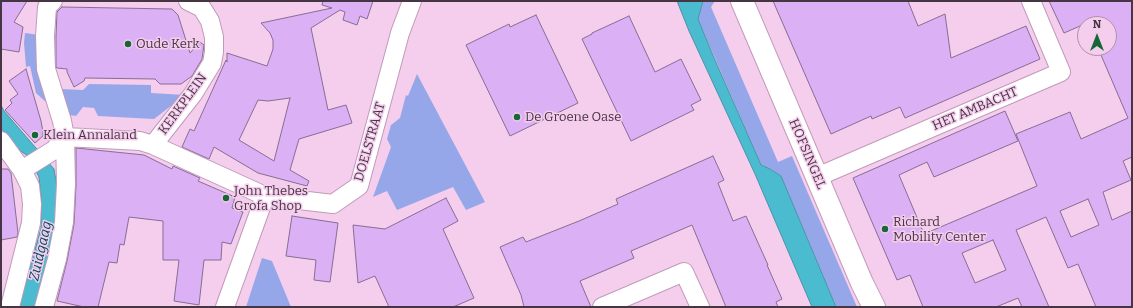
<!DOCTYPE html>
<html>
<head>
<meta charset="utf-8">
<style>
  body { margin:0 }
  #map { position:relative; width:1133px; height:308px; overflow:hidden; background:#f5cded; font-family:Bitter,serif }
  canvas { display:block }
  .frame { position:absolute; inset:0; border:2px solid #463643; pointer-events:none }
  .north { position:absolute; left:1077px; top:16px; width:40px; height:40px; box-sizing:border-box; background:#f5cded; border:1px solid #af91a9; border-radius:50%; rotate:0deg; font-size:11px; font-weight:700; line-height:16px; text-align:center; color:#463643 }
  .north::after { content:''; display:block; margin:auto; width:14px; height:18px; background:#156737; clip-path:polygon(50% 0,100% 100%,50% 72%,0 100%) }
</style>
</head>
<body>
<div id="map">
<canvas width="1133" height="308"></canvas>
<div class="frame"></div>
<div class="north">N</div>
</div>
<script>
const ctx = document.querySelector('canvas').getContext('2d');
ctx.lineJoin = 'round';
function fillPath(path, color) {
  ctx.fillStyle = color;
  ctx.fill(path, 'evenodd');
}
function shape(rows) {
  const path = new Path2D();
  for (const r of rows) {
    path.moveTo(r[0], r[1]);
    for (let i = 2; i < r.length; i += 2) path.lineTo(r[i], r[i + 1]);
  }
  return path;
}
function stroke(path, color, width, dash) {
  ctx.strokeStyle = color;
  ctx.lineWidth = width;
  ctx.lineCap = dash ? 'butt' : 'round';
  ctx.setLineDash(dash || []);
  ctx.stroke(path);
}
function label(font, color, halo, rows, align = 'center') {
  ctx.font = font + ' Bitter,serif';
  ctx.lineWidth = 3;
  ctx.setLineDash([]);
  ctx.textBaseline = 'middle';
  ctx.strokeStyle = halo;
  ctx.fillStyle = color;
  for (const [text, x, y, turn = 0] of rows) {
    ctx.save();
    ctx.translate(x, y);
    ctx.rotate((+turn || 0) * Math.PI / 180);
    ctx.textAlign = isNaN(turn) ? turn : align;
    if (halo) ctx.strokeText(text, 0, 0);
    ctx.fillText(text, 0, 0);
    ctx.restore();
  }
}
fillPath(shape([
  [703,1,715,1,711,7,778,162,792,156,857,307,836,307,781,176,770,169,761,165,698,19],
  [25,33,39,35,48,104,36,93,30,66,26,67,24,43],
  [417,74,485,202,466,210,453,187,397,210,387,191,373,197,391,147,387,139,391,125,400,118,406,95,408,96],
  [89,84,151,85,151,93,185,95,154,119,98,116,94,108,83,107,76,116,70,115,60,89,83,90],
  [262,258,272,261,291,307,246,307]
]), '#96a7e9');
const water = shape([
  [677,1,703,1,698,19,714,58,761,165,770,169,781,176,836,307,812,307,755,174,689,31,677,1],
  [1,105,4,111,54,169,58,192,56,219,51,253,36,307,19,307,41,228,41,197,39,177,28,156,19,150,1,128,1,105]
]);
fillPath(water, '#4bbbd0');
stroke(water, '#4a93a6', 1);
const building = shape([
  [1,1,27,1,14,22,23,27,19,52,1,49,1,1],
  [323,1,373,1,367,19,360,16,357,25,343,20,345,12,340,10,311,28,328,110,346,105,352,123,299,139,290,170,309,181,307,186,258,173,214,147,209,159,182,147,190,129,194,131,226,60,227,62,227,53,267,66,273,49,273,40,270,33,261,23,332,8,322,5,323,1],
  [290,98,274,161,239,140,258,100,268,101,290,98],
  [773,1,908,1,918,26,945,14,951,58,1026,26,1040,59,905,118,900,107,872,119,871,116,831,134,773,1],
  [1049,1,1132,1,1132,157,1123,161,1131,180,1103,192,1112,220,1132,211,1132,307,1096,307,1078,264,1068,268,1046,217,1016,230,1049,307,1022,307,1018,298,996,307,923,307,910,275,897,280,853,178,1005,111,1018,141,934,177,927,162,899,175,924,234,1037,186,1016,134,1070,112,1081,139,1128,118,1098,48,1109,48,1109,24,1087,23,1064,33,1049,1],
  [1088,199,1099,225,1071,237,1060,211,1088,199],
  [993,240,1006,270,975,283,962,253,993,240],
  [62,7,172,9,178,15,190,53,200,42,204,45,202,59,192,76,181,84,160,84,155,79,85,78,84,81,74,87,67,72,67,69,57,68,56,67,56,36,57,12,62,7],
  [536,15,578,103,510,136,466,45,509,24,510,27,536,15],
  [629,16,655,72,681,59,701,100,691,105,694,110,631,141,582,39,592,34,592,33,629,16],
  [26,69,41,121,43,132,43,136,35,143,5,110,12,103,10,100,18,94,9,81,26,69],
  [76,148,144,155,172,169,173,166,200,178,198,181,235,197,232,208,243,212,231,244,222,242,221,260,204,260,199,305,174,301,179,260,163,260,163,221,129,217,124,245,120,244,117,263,109,262,98,307,84,307,57,301,67,261,74,224,76,185,76,148],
  [713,156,724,180,718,183,733,221,746,216,768,265,767,265,782,299,776,302,778,307,726,307,692,225,631,251,634,258,580,281,591,307,524,307,521,295,500,247,523,237,526,242,579,221,618,204,616,199,713,156],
  [1,169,8,169,11,173,18,233,17,237,1,240,1,169],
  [446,198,458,221,443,229,474,298,453,307,389,307,375,276,358,283,353,225,385,229,446,198],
  [292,216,338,223,330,282,314,280,316,260,286,256,292,216]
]);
fillPath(building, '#dbb0f4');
stroke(building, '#856e93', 1);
const street = shape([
  [1,141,22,170,30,186,32,204,31,223,10,307],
  [153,145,193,94,212,63,214,52,214,37,210,21,202,8,188,1],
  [22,170,54,150,65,137,140,141,153,145,265,196,333,204,359,186,400,33,412,1],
  [817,177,1061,72,1031,1],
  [44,307,57,259,64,222,66,184,65,137,62,121,46,69,45,36,47,7,53,1],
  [225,307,265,196],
  [602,307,684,272,700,307]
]);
const secondary = shape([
  [742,1,862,283,874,307]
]);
stroke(street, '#c19aba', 20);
stroke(secondary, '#c19aba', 24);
stroke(street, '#fff', 18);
stroke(secondary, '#fff', 22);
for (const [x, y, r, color] of [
  [128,44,4,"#156737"],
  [517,117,4,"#156737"],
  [35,135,4,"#156737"],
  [226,198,4,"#156737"],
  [885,229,4,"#156737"]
]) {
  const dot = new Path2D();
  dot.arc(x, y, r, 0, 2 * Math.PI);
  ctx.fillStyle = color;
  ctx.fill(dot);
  stroke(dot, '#f5cded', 1.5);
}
label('13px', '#463643', '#f5cded', [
  ["Oude Kerk",136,44],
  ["De Groene Oase",525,117],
  ["Klein Annaland",43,135],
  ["John Thebes",234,191],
  ["Grofa Shop",234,206],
  ["Richard",893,222],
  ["Mobility Center",893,237]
], 'left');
label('13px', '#463643', '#f5cded', [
  ["KERKPLEIN",183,104,-54],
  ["HET AMBACHT",975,109,-23],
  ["DOELSTRAAT",370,142,-74],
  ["HOFSINGEL",807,154,67]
]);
label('italic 14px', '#034955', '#f5cded', [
  ["Zuidgaag",41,251,-77]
]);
</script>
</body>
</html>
